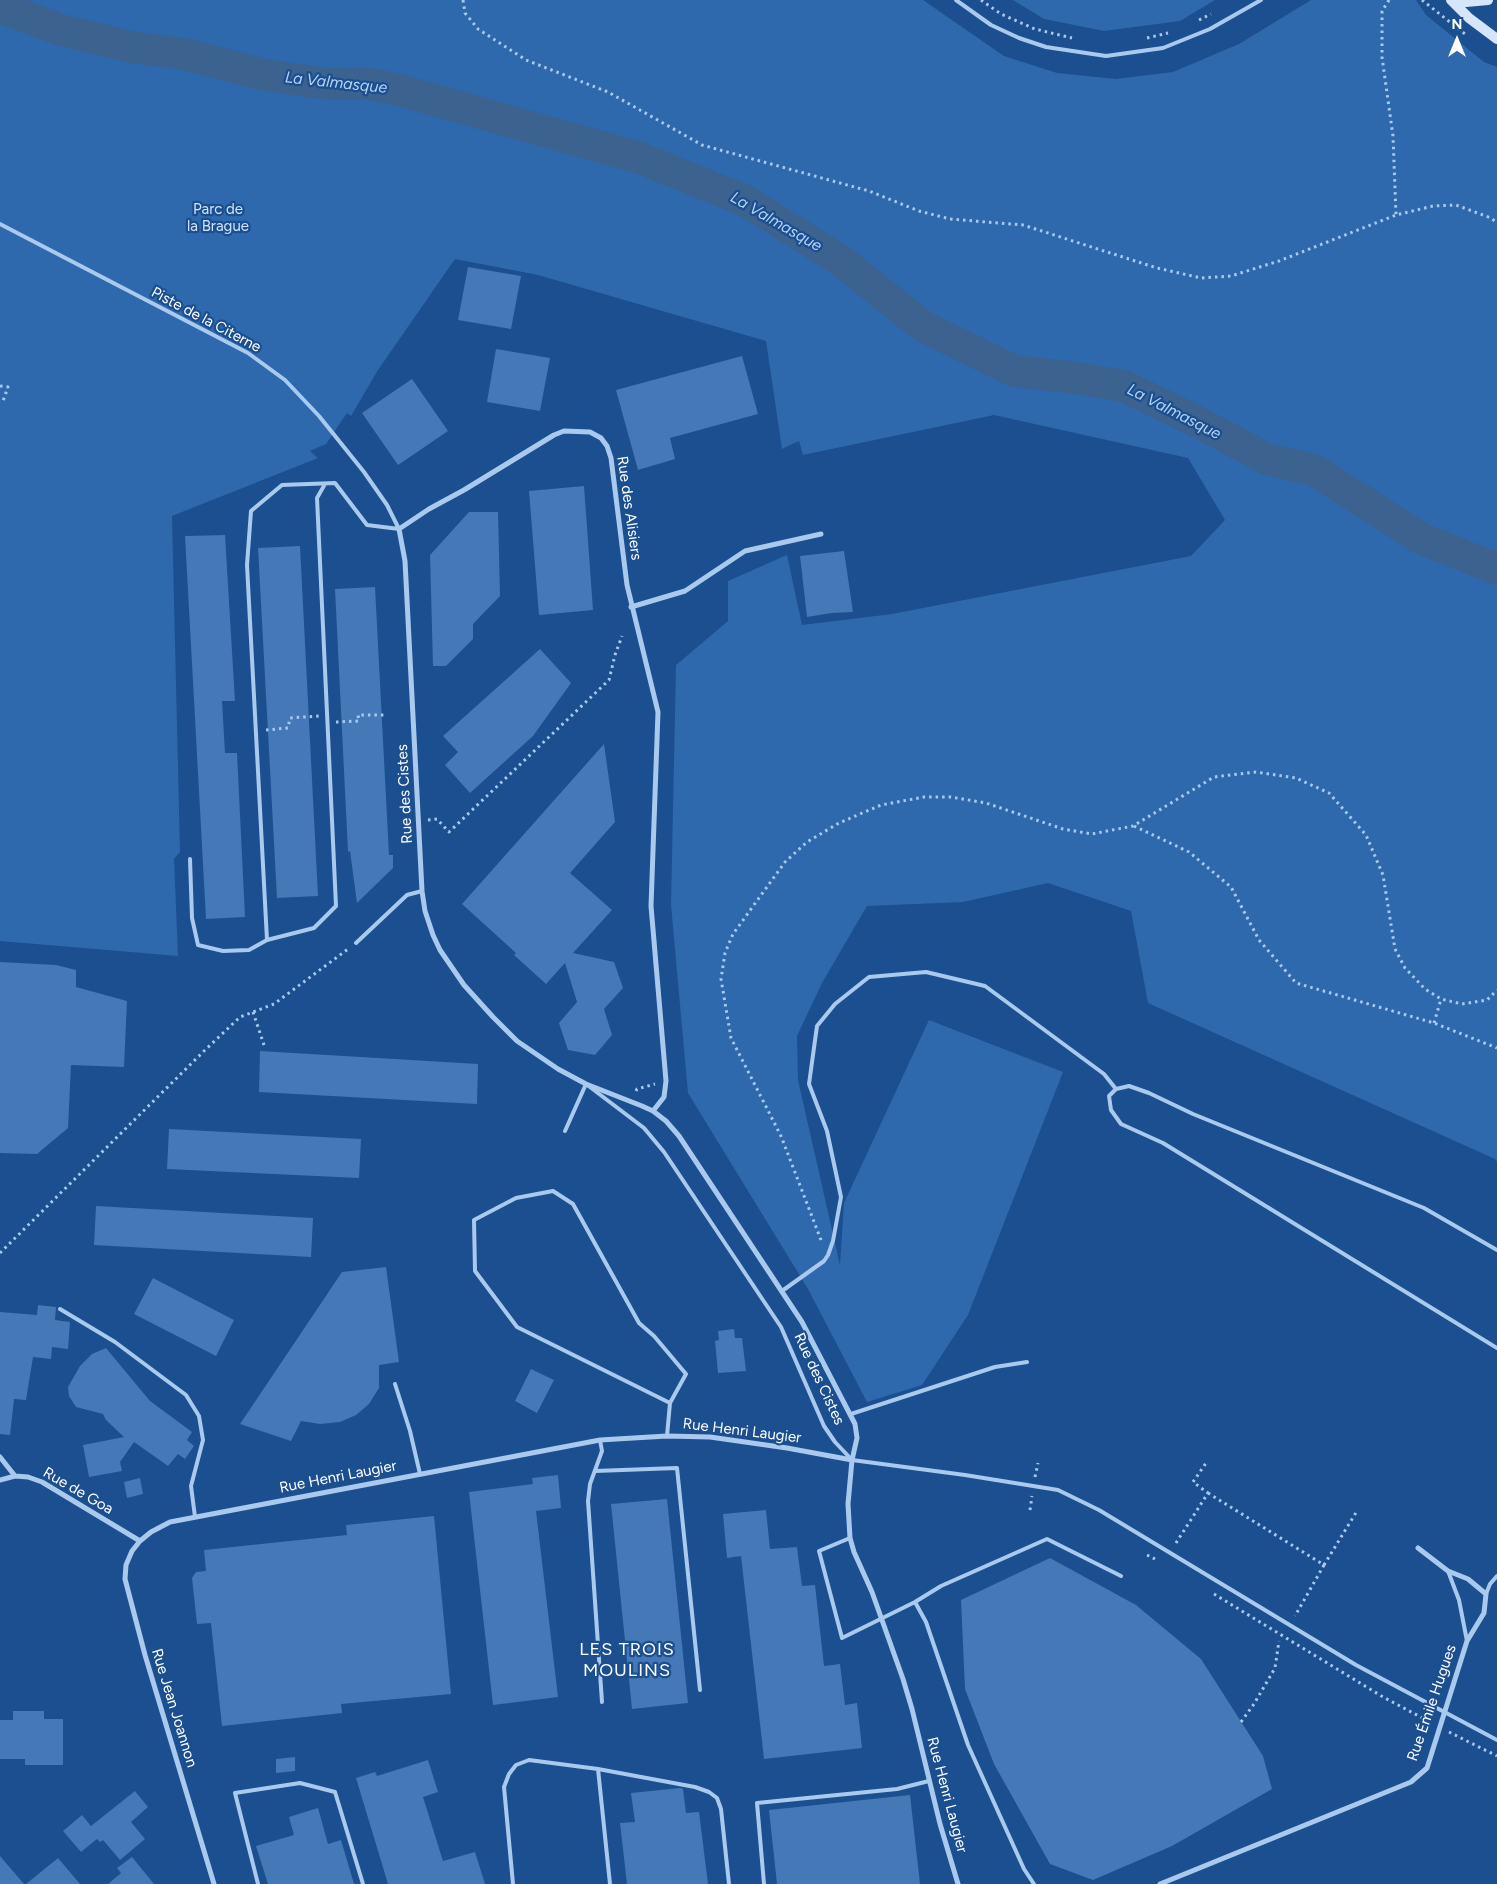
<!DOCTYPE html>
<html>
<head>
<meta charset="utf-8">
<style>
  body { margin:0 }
  #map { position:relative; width:1497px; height:1884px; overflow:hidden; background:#1b4f8f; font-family:Figtree,sans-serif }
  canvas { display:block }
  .north { position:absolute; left:1432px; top:15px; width:50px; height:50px; -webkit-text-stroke:4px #1b4f8f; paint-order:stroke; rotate:0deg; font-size:14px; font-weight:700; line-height:20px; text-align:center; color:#fff }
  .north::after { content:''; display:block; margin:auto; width:18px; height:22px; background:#fff; clip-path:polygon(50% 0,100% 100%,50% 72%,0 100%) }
</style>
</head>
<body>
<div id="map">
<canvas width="1497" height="1884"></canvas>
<div class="north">N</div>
</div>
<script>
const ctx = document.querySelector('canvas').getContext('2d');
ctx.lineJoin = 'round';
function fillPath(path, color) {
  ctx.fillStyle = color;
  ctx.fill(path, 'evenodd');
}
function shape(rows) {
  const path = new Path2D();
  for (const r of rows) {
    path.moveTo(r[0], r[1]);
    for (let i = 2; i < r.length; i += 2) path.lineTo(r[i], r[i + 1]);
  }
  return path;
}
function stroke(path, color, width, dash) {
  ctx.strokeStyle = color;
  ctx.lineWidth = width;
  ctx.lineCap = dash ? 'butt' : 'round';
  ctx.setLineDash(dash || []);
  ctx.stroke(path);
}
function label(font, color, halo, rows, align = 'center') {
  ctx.font = font + ' Figtree,sans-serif';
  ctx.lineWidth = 4.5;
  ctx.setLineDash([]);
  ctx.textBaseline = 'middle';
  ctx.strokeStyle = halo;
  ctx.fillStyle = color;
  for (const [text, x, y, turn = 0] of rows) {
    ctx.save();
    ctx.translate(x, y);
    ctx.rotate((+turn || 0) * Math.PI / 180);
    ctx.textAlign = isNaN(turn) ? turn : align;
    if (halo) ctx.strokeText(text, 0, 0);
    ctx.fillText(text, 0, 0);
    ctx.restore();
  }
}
fillPath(shape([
  [0,0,923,0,1004,56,1057,73,1116,79,1173,72,1239,44,1311,0,1416,0,1426,15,1484,62,1497,67,1497,1162,1495,1159,1148,1003,1131,911,1048,883,963,902,867,906,822,983,797,1036,798,1080,840,1265,844,1203,929,1020,1063,1072,968,1315,922,1385,867,1402,808,1289,688,1093,671,905,676,665,728,621,728,581,787,555,802,625,892,614,1191,556,1225,520,1188,458,994,415,803,455,799,441,782,449,766,341,538,275,455,259,378,370,351,416,347,413,326,444,310,451,318,458,172,516,180,852,174,859,178,956,0,941],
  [1013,0,1215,0,1180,21,1104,31,1044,19]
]), '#2e69ad');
stroke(shape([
  [0,7,61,30,131,47,184,54,265,75,328,84,370,84,399,90,640,158,746,201,840,260,924,327,1014,371,1069,377,1124,386,1190,418,1267,459,1314,470,1422,539,1497,569]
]), '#3c6290', 32);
fillPath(shape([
  [468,267,521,276,511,329,458,320],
  [496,349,550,358,540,411,487,402],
  [742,356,758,414,670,438,675,459,638,470,616,390],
  [412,379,448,431,398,465,362,413],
  [584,486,593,610,539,615,529,491],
  [469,512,498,512,500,596,473,624,473,639,446,666,433,666,430,555],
  [225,535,235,701,222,701,225,753,237,753,245,917,206,919,185,536],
  [300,546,318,896,277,898,258,548],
  [844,551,853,612,832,613,807,617,800,556],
  [375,587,389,855,393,855,393,868,357,903,350,851,348,852,335,589],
  [540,649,571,683,533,736,470,793,445,765,458,752,443,736],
  [604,744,615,822,570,873,612,910,573,953,614,962,623,988,604,1009,612,1035,595,1055,568,1050,559,1023,577,1002,565,963,546,984,514,955,516,953,462,904],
  [0,962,56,965,76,970,76,987,127,1001,124,1067,71,1065,68,1128,37,1154,0,1153],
  [260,1051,478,1064,477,1104,259,1092],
  [169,1129,361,1139,359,1178,167,1169],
  [96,1206,313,1218,311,1257,94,1245],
  [386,1267,399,1362,379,1365,379,1388,369,1404,356,1415,340,1422,320,1424,301,1421,291,1441,240,1424,342,1272],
  [153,1278,234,1320,216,1356,134,1314],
  [38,1305,56,1307,55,1320,70,1322,68,1349,52,1347,51,1359,33,1357,26,1400,14,1399,10,1435,0,1434,0,1312,37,1315],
  [734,1329,735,1338,742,1338,746,1371,718,1373,715,1341,719,1340,718,1331],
  [106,1348,150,1401,192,1432,187,1440,194,1446,185,1459,178,1454,168,1466,134,1442,120,1462,122,1471,89,1477,83,1445,124,1437,106,1420,103,1414,76,1407,69,1396,68,1387,80,1366,92,1354],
  [531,1369,554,1380,537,1413,515,1401],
  [558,1475,561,1508,536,1511,558,1697,493,1705,469,1492,533,1484,532,1478],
  [140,1478,143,1494,127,1498,124,1482],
  [667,1499,688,1703,632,1709,611,1504],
  [766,1510,770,1549,797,1547,802,1586,815,1585,824,1666,840,1664,845,1705,857,1703,862,1748,764,1759,741,1556,727,1558,723,1514],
  [434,1516,451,1694,341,1704,342,1713,222,1726,211,1623,197,1624,192,1578,196,1572,206,1571,204,1550,347,1535,346,1525],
  [1050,1558,1136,1605,1201,1659,1263,1756,1272,1789,1172,1846,1093,1880,1050,1864,994,1764,965,1689,961,1600],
  [13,1711,44,1711,44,1719,63,1719,63,1765,25,1765,25,1759,0,1759,0,1720,13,1720],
  [295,1757,295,1771,276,1773,276,1759],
  [428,1760,438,1792,423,1797,443,1861,475,1852,485,1884,388,1884,356,1778,375,1772,377,1776],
  [680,1788,683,1789,686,1813,699,1812,708,1884,627,1884,620,1823,635,1822,631,1793],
  [135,1791,148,1807,131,1822,145,1839,120,1860,103,1840,100,1842,97,1839,81,1852,63,1831,82,1815,91,1826],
  [910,1795,920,1884,777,1884,769,1810],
  [318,1808,328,1844,341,1840,354,1884,268,1884,256,1846,294,1835,289,1817],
  [0,1856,24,1884,0,1884],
  [132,1857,154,1884,108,1884,121,1873,117,1868],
  [58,1858,80,1884,26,1884]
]), '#4478b7');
stroke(shape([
  [463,0,465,13,478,29,526,60,608,92,702,145,869,191,919,211,950,219,1023,225,1157,268,1201,278,1231,276,1279,261,1396,215,1433,206,1456,205,1491,218,1497,223],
  [981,0,1001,14,1035,29,1072,38],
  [1389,0,1382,11,1382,57,1393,136,1396,215],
  [1422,0,1465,34],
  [1199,20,1211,14],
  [1147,38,1168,33],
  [0,386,8,387,3,401,0,402],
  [336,722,359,721,358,715,384,715],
  [266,730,288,728,290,718,319,716],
  [428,820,437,819,449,832,609,680,615,655,622,636],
  [1134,826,1189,852,1231,887,1259,940,1296,983,1434,1023,1497,1048],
  [253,1012,264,1045],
  [1434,1023,1441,999],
  [636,1091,637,1089,655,1084],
  [821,1240,781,1136,731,1038,721,979,725,953,733,934,785,862,807,842,839,823,881,805,924,797,951,797,986,803,1063,829,1092,834,1133,826,1214,777,1256,772,1296,778,1329,793,1366,835,1383,875,1395,949,1405,968,1425,989,1441,999,1462,1004,1487,1000,1497,990],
  [0,1253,204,1051,240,1017,274,1004,348,949],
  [1035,1477,1038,1463],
  [1208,1493,1324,1565,1295,1616],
  [1030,1510,1032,1496],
  [1176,1543,1208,1493,1193,1482,1206,1463],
  [1147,1555,1157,1560],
  [1324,1565,1357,1511],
  [1214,1594,1383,1697,1430,1722],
  [1241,1722,1254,1704,1275,1668,1279,1641],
  [1449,1732,1497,1756]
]), '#a9c9ee', 3, [2.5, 4]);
stroke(shape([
  [956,0,991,25,1019,38,1046,47,1106,56,1163,48,1210,29,1261,0],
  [0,224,248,353,285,380,319,416,364,472,387,505,399,529],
  [190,859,192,918,198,945,223,951,249,950,267,940,247,565,251,511,282,485,335,483,367,525,399,529],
  [267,940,314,928,336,906,317,498,325,484],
  [356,943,407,895,422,891],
  [565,1131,586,1084,644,1128,664,1152,781,1327,824,1426,835,1442,852,1460,965,1475,1058,1490,1099,1510,1356,1665,1497,1740],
  [1497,1250,1424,1208,1193,1114,1149,1093,1129,1086,1116,1089,1109,1096,1111,1110,1121,1124,1163,1143,1497,1348],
  [782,1291,824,1261,828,1255,833,1241,841,1197,827,1131,809,1084,817,1026,835,1004,869,977,926,972,985,986,1104,1074,1116,1089],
  [60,1309,115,1342,186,1395,199,1416,203,1440,191,1486,195,1517],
  [395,1384,410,1431,420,1474],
  [851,1414,995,1367,1027,1362],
  [667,1436,670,1403,517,1327,475,1271,474,1220,516,1198,553,1191,573,1204,639,1323,654,1336,686,1374,670,1403],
  [600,1440,602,1451,590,1484,588,1501,602,1702],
  [595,1471,677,1468,700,1690],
  [850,1538,819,1551,842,1638,915,1602,941,1586,1047,1539,1121,1576],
  [1448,1571,1459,1600,1467,1641],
  [1486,1594,1490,1584,1497,1576],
  [915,1602,926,1622,968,1745,1024,1869,1034,1884],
  [598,1769,610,1884],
  [258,1884,235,1793,300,1783,335,1792,363,1884],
  [513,1884,504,1787,509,1774,516,1765,529,1760,598,1769,695,1787,709,1792,717,1798,721,1809,729,1884],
  [764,1884,757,1803,897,1789,929,1781]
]), '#a9c9ee', 4);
stroke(shape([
  [631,607,685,591,745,551,821,534],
  [653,1111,664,1097,666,1081,651,906,658,712,627,585,611,458,607,446,601,438,590,432,564,431,554,435,464,490,429,509,399,529,405,561,422,891,425,911,433,935,440,950,464,985,493,1017,517,1041,558,1069,586,1084,642,1106,653,1111,666,1121,679,1136,802,1322,855,1424,857,1438,852,1460,848,1504,850,1538,854,1552,872,1592,903,1679,912,1709,940,1824,958,1884],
  [0,1457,15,1476],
  [0,1480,15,1476,28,1477,42,1482,140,1541],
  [214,1884,145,1655,125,1579,126,1565,132,1551,140,1541,151,1532,170,1522,600,1440,667,1436,710,1437,787,1448,852,1460],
  [1160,1884,1411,1782,1427,1768,1467,1641,1484,1613,1486,1594,1468,1579,1448,1571,1418,1548]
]), '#a9c9ee', 5);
stroke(shape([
  [1451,0,1469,18,1497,39],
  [1454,0,1466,2,1488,0]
]), '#d6e6fa', 10);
label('15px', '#cfe3fa', '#1b4f8f', [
  ["Parc de",218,210],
  ["la Brague",218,227]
]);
label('15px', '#fff', '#1b4f8f', [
  ["Piste de la Citerne",206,320,28],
  ["Rue des Alisiers",629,508,82],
  ["Rue des Cistes",405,794,-93],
  ["Rue des Cistes",819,1379,65],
  ["Rue Henri Laugier",742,1431,7],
  ["Rue Henri Laugier",338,1477,-11],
  ["Rue de Goa",78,1491,30],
  ["Rue Émile Hugues",1432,1703,-71],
  ["Rue Jean Joannon",174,1708,73],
  ["Rue Henri Laugier",947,1795,75]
]);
label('italic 16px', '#b5d3f5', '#1b4f8f', [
  ["La Valmasque",336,83,6],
  ["La Valmasque",776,222,30],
  ["La Valmasque",1174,412,27]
]);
ctx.letterSpacing = '1px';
label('18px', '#fff', '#1b4f8f', [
  ["LES TROIS",627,1650],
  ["MOULINS",627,1671]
]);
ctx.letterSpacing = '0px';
</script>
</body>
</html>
